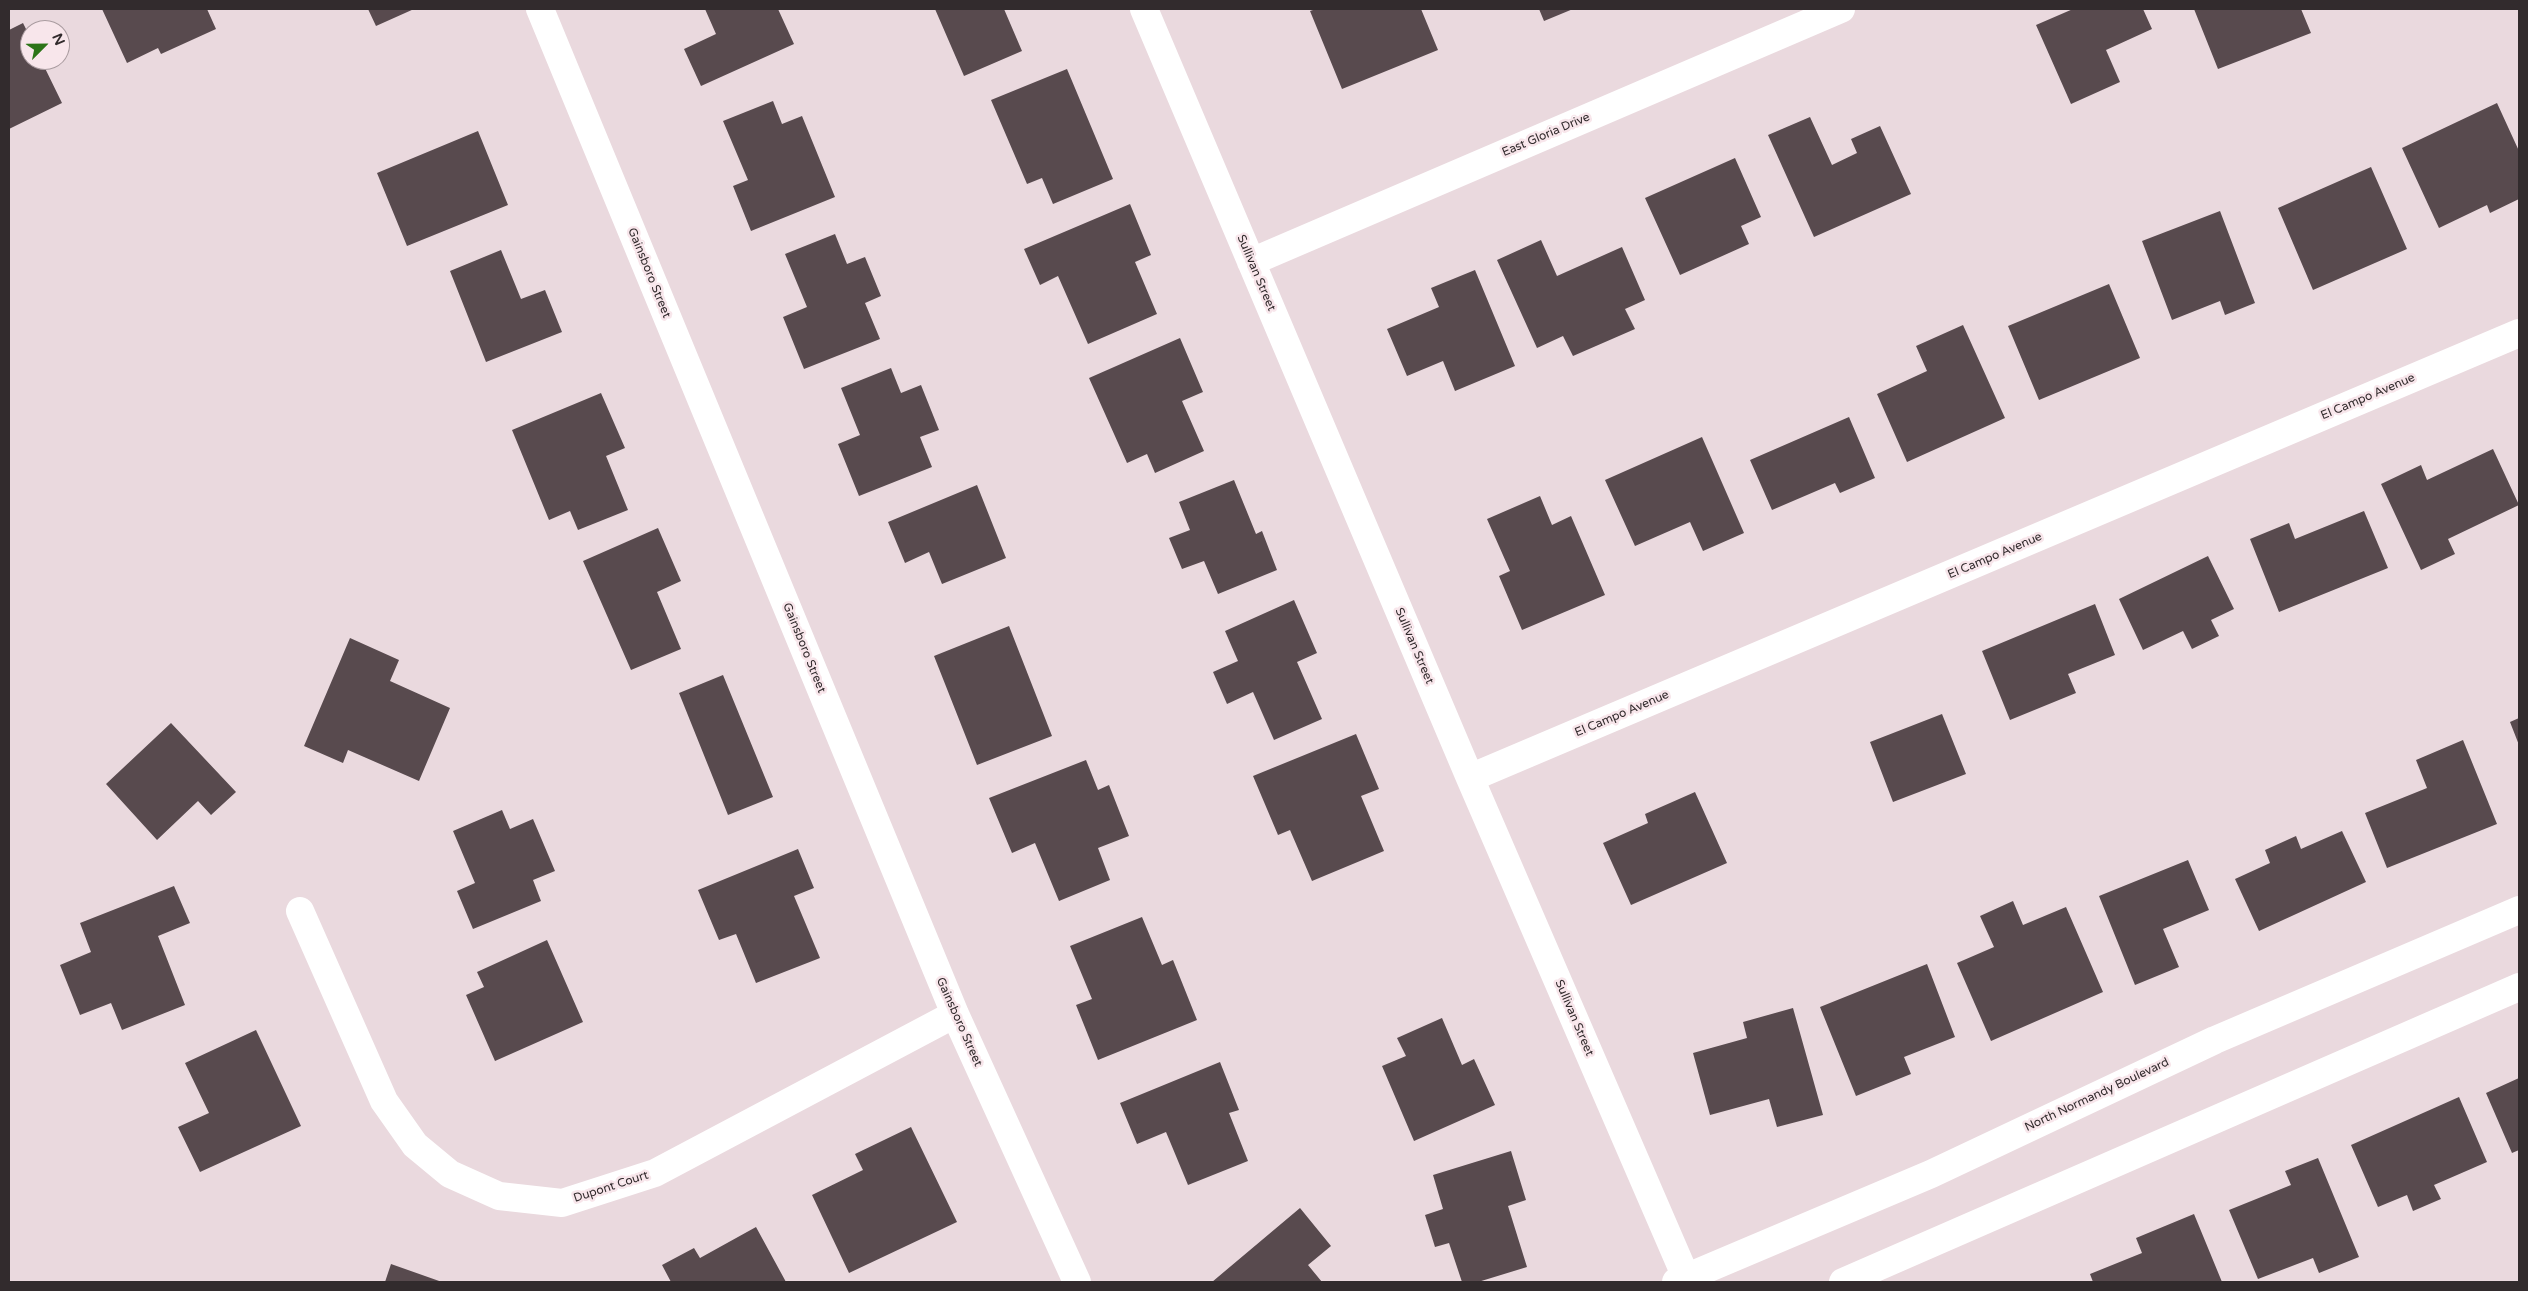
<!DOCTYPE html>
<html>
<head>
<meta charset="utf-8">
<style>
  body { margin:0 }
  #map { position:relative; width:2528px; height:1291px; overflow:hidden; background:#ead9de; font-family:"Varela Round",sans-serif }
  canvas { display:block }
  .frame { position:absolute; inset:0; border:10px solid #322b2d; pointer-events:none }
  .north { position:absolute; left:20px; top:20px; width:50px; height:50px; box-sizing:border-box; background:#f8e6eb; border:1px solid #a99b9f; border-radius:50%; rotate:67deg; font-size:14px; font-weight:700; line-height:20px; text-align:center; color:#322b2d }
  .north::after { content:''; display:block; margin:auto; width:18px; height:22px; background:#2c7417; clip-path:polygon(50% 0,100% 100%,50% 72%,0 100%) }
</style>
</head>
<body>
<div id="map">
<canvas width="2528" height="1291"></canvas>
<div class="frame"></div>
<div class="north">N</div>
</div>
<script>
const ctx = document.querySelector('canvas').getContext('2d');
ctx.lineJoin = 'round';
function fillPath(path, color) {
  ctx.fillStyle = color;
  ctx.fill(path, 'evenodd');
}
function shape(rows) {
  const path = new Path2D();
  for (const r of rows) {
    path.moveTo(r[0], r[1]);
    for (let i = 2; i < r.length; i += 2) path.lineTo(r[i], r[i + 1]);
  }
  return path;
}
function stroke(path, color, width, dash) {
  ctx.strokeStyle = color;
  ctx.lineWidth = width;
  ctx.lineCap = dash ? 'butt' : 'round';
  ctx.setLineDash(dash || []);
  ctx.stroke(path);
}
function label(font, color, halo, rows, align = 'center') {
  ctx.font = font + ' "Varela Round",sans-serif';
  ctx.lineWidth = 5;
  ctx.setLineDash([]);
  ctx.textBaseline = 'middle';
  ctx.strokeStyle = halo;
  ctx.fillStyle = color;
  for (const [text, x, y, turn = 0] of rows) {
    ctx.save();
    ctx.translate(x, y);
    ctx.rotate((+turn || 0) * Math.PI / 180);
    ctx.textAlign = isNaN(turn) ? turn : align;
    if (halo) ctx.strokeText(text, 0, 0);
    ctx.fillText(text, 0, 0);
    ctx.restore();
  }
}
fillPath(shape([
  [102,9,207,9,216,29,161,54,158,48,127,63],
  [368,9,414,9,376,26],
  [705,9,778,9,794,44,701,86,684,49,716,34],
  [935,9,1004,9,1022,51,964,76],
  [1316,9,1421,9,1438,50,1342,89,1310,11],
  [1539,9,1573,9,1544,21],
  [2073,9,2143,9,2152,29,2106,50,2120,82,2071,104,2036,25],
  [2194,9,2301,9,2311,33,2218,69],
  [23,23,30,37,30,60,41,60,62,103,9,129,9,30],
  [1067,69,1113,179,1053,204,1042,178,1027,184,991,100],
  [773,101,782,124,802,116,835,197,751,231,733,186,748,180,723,121],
  [2497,103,2519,151,2519,199,2490,213,2487,205,2439,228,2402,148],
  [1810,117,1832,165,1857,153,1851,139,1880,126,1911,194,1814,237,1768,135],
  [478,131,508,205,407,246,377,173],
  [1735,158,1761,217,1741,226,1749,244,1680,275,1645,198],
  [2371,167,2407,249,2313,290,2278,208],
  [1130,204,1151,255,1135,262,1157,314,1088,344,1058,276,1040,285,1024,249],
  [2220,211,2255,303,2225,315,2220,301,2172,320,2142,241],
  [835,234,847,264,865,257,881,296,865,303,880,339,804,369,783,317,807,307,785,254],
  [1541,240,1557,276,1622,247,1645,300,1625,309,1635,329,1573,356,1563,336,1537,348,1497,260],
  [501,250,521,299,545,290,562,332,486,362,450,271],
  [1475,270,1515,366,1455,391,1443,361,1407,376,1387,329,1439,307,1431,288],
  [2109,284,2140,358,2039,400,2008,326],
  [1963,325,2005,418,1907,462,1877,394,1927,371,1916,346],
  [1180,338,1203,392,1182,401,1204,451,1155,473,1147,454,1127,463,1089,378],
  [891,368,901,393,921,385,939,430,920,437,932,467,859,496,838,444,860,435,841,388],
  [601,393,625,448,606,456,628,510,578,530,570,511,549,520,512,430],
  [1849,417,1875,478,1840,493,1835,483,1772,510,1750,460],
  [1702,437,1744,533,1703,551,1690,522,1635,546,1605,480],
  [2493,449,2519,505,2448,539,2455,554,2421,570,2381,484,2421,465,2427,480],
  [1234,480,1256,534,1262,531,1277,570,1218,594,1204,561,1182,569,1169,538,1190,530,1179,502],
  [977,485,1006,558,942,584,929,552,905,563,888,522],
  [1540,496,1552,525,1571,516,1605,595,1522,630,1499,576,1510,571,1487,519],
  [2364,511,2388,568,2279,612,2250,539,2289,523,2295,539],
  [658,528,681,581,657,592,681,649,631,670,583,561],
  [2208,556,2234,609,2211,620,2219,636,2192,649,2183,631,2143,650,2119,599],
  [1294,600,1317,653,1297,662,1322,719,1274,740,1253,692,1227,704,1213,672,1238,661,1225,631],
  [2095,604,2115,655,2068,674,2076,693,2010,720,1982,651],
  [1009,626,1052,736,977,765,934,656],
  [350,638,399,660,390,681,450,708,419,781,348,750,343,763,304,746],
  [723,675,773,797,728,815,679,693],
  [1942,714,1966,774,1893,802,1870,742],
  [2519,718,2519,745,2510,722],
  [171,723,236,792,211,815,198,801,157,840,106,784],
  [1356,734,1379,789,1361,796,1384,851,1312,881,1290,830,1278,835,1253,776],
  [2463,740,2497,824,2387,868,2365,813,2427,788,2416,760],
  [1086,760,1098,790,1109,785,1129,836,1098,848,1110,880,1059,901,1035,843,1012,853,989,798],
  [1695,792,1727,863,1631,905,1603,843,1648,823,1645,814],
  [502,810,510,829,533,819,555,871,533,880,541,901,473,929,457,891,475,883,453,831],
  [2342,831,2366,882,2259,931,2235,879,2270,863,2265,850,2296,836,2301,849],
  [798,849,814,888,794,896,820,958,756,983,736,934,719,940,698,890],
  [2188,860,2209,910,2163,929,2179,967,2135,985,2099,896],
  [174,886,190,923,158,936,185,1005,122,1030,111,1003,80,1015,60,965,91,952,80,923],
  [2013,901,2023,925,2066,907,2103,992,1991,1041,1957,963,1994,947,1980,916],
  [1142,917,1162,965,1173,960,1197,1020,1098,1060,1076,1005,1092,999,1070,946],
  [547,940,583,1022,495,1061,466,995,484,987,477,972],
  [1927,964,1955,1037,1904,1057,1911,1074,1856,1096,1820,1007],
  [1793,1008,1823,1115,1777,1127,1769,1099,1710,1115,1693,1053,1747,1038,1743,1022],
  [1442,1018,1462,1065,1474,1059,1495,1105,1414,1141,1382,1066,1406,1056,1397,1038],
  [256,1030,301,1126,200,1172,178,1127,209,1113,185,1063],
  [1220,1062,1239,1110,1229,1113,1248,1161,1188,1185,1166,1132,1137,1144,1120,1103],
  [2519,1078,2519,1150,2512,1153,2486,1093],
  [2459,1097,2487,1162,2434,1185,2441,1199,2413,1211,2407,1195,2378,1207,2351,1145],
  [911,1127,957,1222,849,1273,812,1195,863,1170,855,1154],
  [1511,1151,1526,1200,1508,1206,1527,1267,1478,1282,1462,1282,1449,1243,1435,1247,1425,1215,1443,1209,1433,1175],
  [2318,1158,2359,1257,2319,1273,2313,1258,2258,1279,2229,1210,2291,1185,2285,1171],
  [1300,1208,1331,1246,1308,1265,1322,1282,1212,1282],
  [2194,1214,2222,1282,2093,1282,2090,1274,2142,1253,2136,1238],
  [756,1227,786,1282,671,1282,662,1265,694,1248,700,1258],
  [391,1264,442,1282,385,1282]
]), '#584a4e');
stroke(shape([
  [540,9,955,1014,1077,1282],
  [1144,9,1470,778,1688,1282],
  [1251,262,1841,9],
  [1470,778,2519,333],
  [300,911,384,1101,415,1145,450,1174,499,1196,562,1203,655,1173,955,1014]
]), '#fff', 28);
stroke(shape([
  [1676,1282,1931,1174,2215,1040,2519,910],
  [1843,1282,2519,987]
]), '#fff', 28);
label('12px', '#322b2d', '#f8e6eb', [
  ["East Gloria Drive",1546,135,-23],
  ["Gainsboro Street",649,273,68],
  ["Sullivan Street",1256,273,67],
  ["El Campo Avenue",2368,397,-23],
  ["El Campo Avenue",1995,556,-23],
  ["Sullivan Street",1414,646,67],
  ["Gainsboro Street",804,648,68],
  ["El Campo Avenue",1622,714,-23],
  ["Sullivan Street",1574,1018,67],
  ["Gainsboro Street",959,1022,66],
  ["North Normandy Boulevard",2097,1095,-25],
  ["Dupont Court",611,1187,-18]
]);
</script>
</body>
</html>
